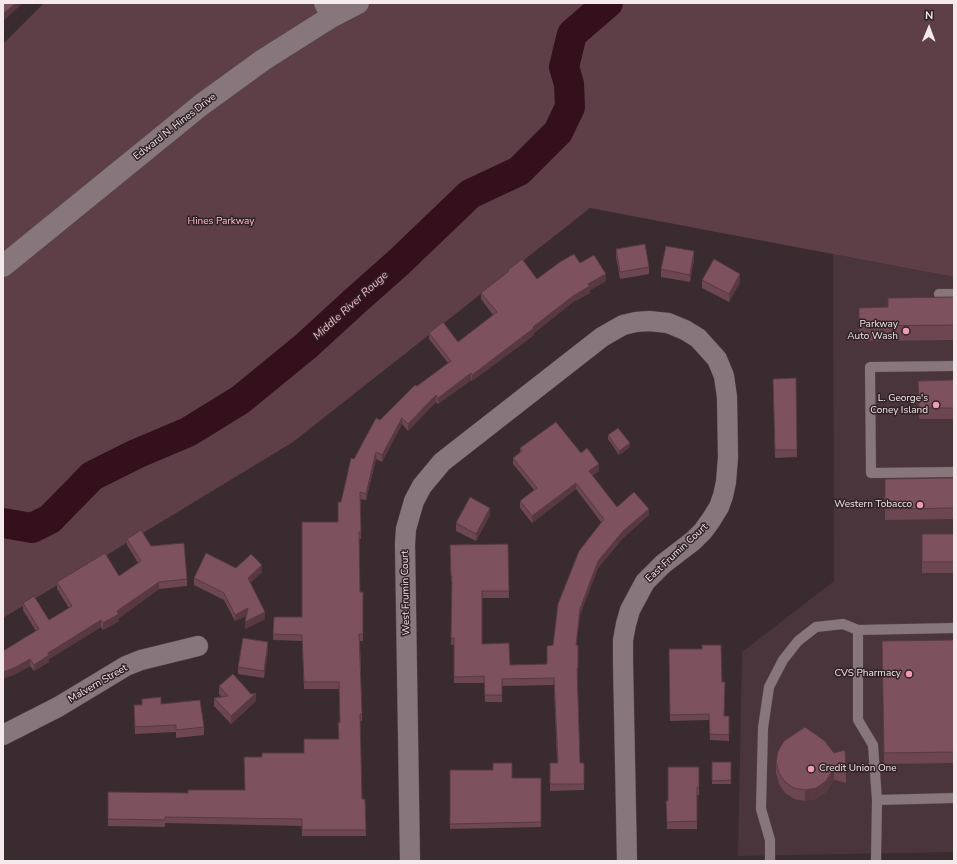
<!DOCTYPE html>
<html>
<head>
<meta charset="utf-8">
<style>
  body { margin:0 }
  #map { position:relative; width:957px; height:864px; overflow:hidden; background:#392b2f; font-family:"Nunito Sans",sans-serif }
  canvas { display:block }
  .frame { position:absolute; inset:0; border:4px solid #f4eaec; pointer-events:none }
  .north { position:absolute; left:909px; top:8px; width:40px; height:40px; -webkit-text-stroke:3px #2f2125; paint-order:stroke; rotate:1deg; font-size:11px; font-weight:700; line-height:16px; text-align:center; color:#f4eaec }
  .north::after { content:''; display:block; margin:auto; width:14px; height:18px; background:#f4eaec; clip-path:polygon(50% 0,100% 100%,50% 72%,0 100%) }
</style>
</head>
<body>
<div id="map">
<canvas width="957" height="864"></canvas>
<div class="frame"></div>
<div class="north">N</div>
</div>
<script>
const ctx = document.querySelector('canvas').getContext('2d');
ctx.lineJoin = 'round';
function fillPath(path, color) {
  ctx.fillStyle = color;
  ctx.fill(path, 'evenodd');
}
function shape(rows) {
  const path = new Path2D();
  for (const r of rows) {
    path.moveTo(r[0], r[1]);
    for (let i = 2; i < r.length; i += 2) path.lineTo(r[i], r[i + 1]);
  }
  return path;
}
function stroke(path, color, width, dash) {
  ctx.strokeStyle = color;
  ctx.lineWidth = width;
  ctx.lineCap = dash ? 'butt' : 'round';
  ctx.setLineDash(dash || []);
  ctx.stroke(path);
}
function label(font, color, halo, rows, align = 'center') {
  ctx.font = font + ' "Nunito Sans",sans-serif';
  ctx.lineWidth = 3;
  ctx.setLineDash([]);
  ctx.textBaseline = 'middle';
  ctx.strokeStyle = halo;
  ctx.fillStyle = color;
  for (const [text, x, y, turn = 0] of rows) {
    ctx.save();
    ctx.translate(x, y);
    ctx.rotate((+turn || 0) * Math.PI / 180);
    ctx.textAlign = isNaN(turn) ? turn : align;
    if (halo) ctx.strokeText(text, 0, 0);
    ctx.fillText(text, 0, 0);
    ctx.restore();
  }
}
fillPath(shape([
  [833,254,954,277,954,852,738,856,742,652,834,581]
]), '#49353b');
fillPath(shape([
  [44,3,954,3,954,277,590,208,293,442,3,618,3,44]
]), '#5e3f47');
stroke(shape([
  [3,523,32,528,50,519,92,476,136,454,188,432,240,400,306,346,354,302,399,262,470,194,519,171,558,132,570,107,569,84,564,67,572,34,608,3]
]), '#340f1c', 30);
const service = shape([
  [939,294,954,294],
  [954,366,870,367,871,473,954,472],
  [877,800,954,798],
  [770,861,770,840,761,809,763,728,769,687,783,660,798,641,816,627,843,624,858,630],
  [876,861,877,800,873,745,858,720,858,630,954,628]
]);
const minor = shape([
  [324,3,331,17],
  [3,735,58,707,126,666,141,660,198,646],
  [410,861,405,544,406,529,414,501,422,486,442,462,602,337,623,325,636,322,649,321,668,323,685,330,698,338,717,359,724,376,727,397,728,457,726,482,723,496,719,507,711,520,703,531,693,541,663,564,645,582,630,610,626,624,623,640,623,661,627,861]
]);
const tertiary = shape([
  [3,266,201,105,263,60,331,17,358,3]
]);
stroke(service, '#53474a', 11);
stroke(minor, '#53474a', 21);
stroke(tertiary, '#53474a', 23);
stroke(service, '#87767b', 10);
stroke(minor, '#87767b', 20);
stroke(tertiary, '#87767b', 22);
fillPath(shape([
  [616,249,649,267,649,274,620,279,616,257],
  [694,259,690,282,661,277,661,269],
  [580,263,606,281,590,290,590,293,573,302,534,333,534,335,472,381,471,380,438,404,436,402,408,431,402,424,382,462,376,459,366,500,360,499,361,539,359,539,360,592,363,592,363,641,360,641,362,714,362,721,360,721,362,799,365,799,366,836,302,836,302,826,165,823,165,827,108,826,108,792,188,793,245,790,262,757,304,753,338,739,340,722,339,689,304,689,302,641,273,640,274,617,302,617,338,522,341,502,354,459,380,420,417,386,448,363,429,339,429,333,458,342,493,315,481,299,481,293,508,272,508,270,537,279],
  [702,280,740,282,729,302,702,288],
  [954,297,954,340,859,341,859,308,888,307],
  [796,378,797,457,775,458,773,379],
  [954,380,954,419,919,419,918,381],
  [608,435,630,447,619,455,608,439],
  [520,448,581,453,599,471,592,476,617,507,649,515,623,538,598,568,580,615,576,645,578,645,578,674,577,674,580,763,584,763,584,790,550,791,550,763,557,763,554,685,502,686,502,702,485,702,484,683,454,683,454,645,451,645,452,582,451,582,450,545,508,544,509,598,482,598,482,644,510,665,547,664,553,645,601,522,576,489,532,523,520,508,520,501,534,490,513,464,513,458,520,452],
  [954,478,954,519,885,520,885,479],
  [490,515,476,541,456,531,456,523],
  [922,534,954,534,954,573,922,573],
  [127,539,151,546,187,579,187,586,159,589,119,618,119,621,103,630,101,627,49,659,49,662,34,671,30,666,14,675,36,631,23,610,23,603,49,620,69,608,57,589,57,582,119,576,138,563,127,545],
  [236,568,262,572,250,583,265,619,245,629,246,616,235,621,224,600,194,585,194,578],
  [954,640,954,763,884,764,882,641],
  [669,649,722,682,724,716,729,716,729,741,710,740,709,720,670,721],
  [268,650,264,678,238,674,238,667],
  [219,686,256,701,231,724,214,706,214,698,222,697,219,694],
  [161,704,204,727,204,735,176,738,176,732,135,734,134,705],
  [778,751,846,772,846,783,834,780,826,792,816,799,805,801,794,799,785,793,779,784,776,773,776,762],
  [712,762,731,762,731,784,712,784],
  [699,767,699,795,697,795,697,829,667,829,666,801,668,801],
  [450,770,512,778,541,778,541,827,450,829]
]), '#6c4651');
fillPath(shape([
  [16,3,23,3,3,21,3,14],
  [694,251,694,259,690,282,690,275],
  [606,274,606,281,590,290,590,293,573,302,534,333,534,335,472,381,472,375,588,284],
  [740,274,740,282,729,302,729,294],
  [471,373,471,380,438,404,438,398],
  [436,395,436,402,408,431,408,424],
  [402,418,402,424,382,462,382,455],
  [630,443,630,447,619,455,619,451],
  [376,452,376,459,366,500,366,494],
  [599,464,599,471,589,478,589,471],
  [576,483,576,489,532,523,532,516],
  [490,508,490,515,476,541,476,534],
  [649,509,649,515,623,538,598,568,580,615,576,652,576,645,580,609,598,561,623,531],
  [262,565,262,572,248,585,248,578],
  [159,582,159,589,119,618,119,621,103,630,103,623,117,611],
  [248,608,248,615,235,621,235,615],
  [265,612,265,619,245,629,245,622],
  [101,620,101,627,49,659,49,662,34,671,34,665,48,653],
  [268,642,268,650,264,678,264,671],
  [30,659,30,666,14,675,3,679,3,672],
  [256,693,256,701,231,724,231,716],
  [834,768,834,780,826,792,816,799,805,801,805,790]
]), '#583942');
const building = shape([
  [3,3,16,3,3,14,3,3],
  [645,244,649,267,620,272,616,249,645,244],
  [666,246,694,251,690,275,661,269,666,246],
  [574,254,580,263,594,255,606,274,588,284,590,286,573,296,533,327,534,328,472,375,471,373,438,398,436,395,408,424,402,418,382,455,376,452,366,494,360,492,361,532,359,532,360,592,363,592,363,634,359,634,362,714,360,714,362,799,365,799,366,830,302,830,302,819,165,817,165,820,108,819,108,792,188,793,188,790,245,790,244,757,262,757,262,753,304,753,304,739,339,739,338,723,340,722,339,682,304,682,302,635,273,634,274,617,302,617,302,522,338,522,338,502,341,502,351,458,354,459,376,418,380,420,415,385,417,386,451,361,429,333,443,322,458,342,497,312,481,293,509,271,508,270,522,259,537,279,560,262,574,254],
  [714,259,740,274,729,294,702,280,714,259],
  [954,297,954,325,859,326,859,308,888,307,888,298,954,297],
  [796,378,797,450,775,450,773,379,796,378],
  [954,380,954,408,919,408,918,381,954,380],
  [556,422,581,453,587,448,599,464,589,471,617,507,634,492,649,509,623,531,598,561,580,609,576,645,578,645,578,668,577,668,580,763,584,763,584,784,550,784,550,763,558,763,554,678,502,679,502,695,485,695,484,676,454,677,454,638,451,638,452,576,451,576,450,545,508,544,509,591,482,591,482,644,509,643,510,665,547,664,547,646,553,645,558,604,579,551,604,519,576,483,532,516,520,501,537,488,513,458,522,451,520,448,556,422],
  [618,428,630,443,619,451,608,435,618,428],
  [954,478,954,508,885,509,885,479,954,478],
  [470,497,490,508,476,534,456,523,470,497],
  [141,530,151,546,184,543,187,579,159,582,117,611,119,614,103,623,101,620,48,653,49,655,34,665,30,659,14,668,3,672,3,651,39,629,23,603,34,596,49,620,72,606,57,582,105,553,119,576,141,561,127,539,141,530],
  [922,534,954,534,954,562,922,562,922,534],
  [206,553,236,568,251,554,262,565,248,578,265,612,245,622,248,608,235,615,224,593,194,578,206,553],
  [243,638,268,642,264,671,238,667,243,638],
  [954,640,954,752,884,753,882,641,954,640],
  [702,645,721,645,722,682,725,682,724,716,729,716,729,735,710,734,709,714,670,715,669,649,702,649,702,645],
  [233,674,251,694,256,693,231,716,214,698,228,696,219,686,233,674],
  [161,697,161,704,200,700,204,727,176,730,176,725,135,727,134,705,142,705,142,699,161,697],
  [805,727,825,741,834,753,845,750,846,772,834,768,826,781,816,788,805,790,794,788,785,782,779,773,776,762,778,751,784,741,805,727],
  [712,762,731,762,731,780,712,781,712,762],
  [493,763,512,763,512,778,541,778,541,822,450,824,450,770,493,770,493,763],
  [668,767,699,767,699,787,697,787,697,821,667,822,666,801,668,801,668,767]
]);
fillPath(building, '#7d515e');
stroke(building, '#583942', 1);
for (const [x, y, r, color] of [
  [906,331,4,"#f19ab3"],
  [936,405,4,"#f19ab3"],
  [920,505,4,"#f19ab3"],
  [909,674,4,"#f19ab3"],
  [811,769,4,"#f19ab3"]
]) {
  const dot = new Path2D();
  dot.arc(x, y, r, 0, 2 * Math.PI);
  ctx.fillStyle = color;
  ctx.fill(dot);
  stroke(dot, '#2f2125', 1.5);
}
label('10px', '#f4eaec', '#2f2125', [
  ["Edward N. Hines Drive",175,127,-38],
  ["East Frumin Court",677,553,-43],
  ["West Frumin Court",406,593,-91],
  ["Malvern Street",98,684,-30]
]);
label('10px', '#fdc0d0', '#2f2125', [
  ["Hines Parkway",221,222]
]);
label('10px', '#f4eaec', '#2f2125', [
  ["Parkway",898,325],
  ["Auto Wash",898,337],
  ["L. George's",928,399],
  ["Coney Island",928,411],
  ["Western Tobacco",912,505],
  ["CVS Pharmacy",901,674],
  ["Credit Union One",819,769,"left"]
], 'right');
label('italic 11px', '#f9bccd', '#2f2125', [
  ["Middle River Rouge",351,306,-42]
]);
</script>
</body>
</html>
